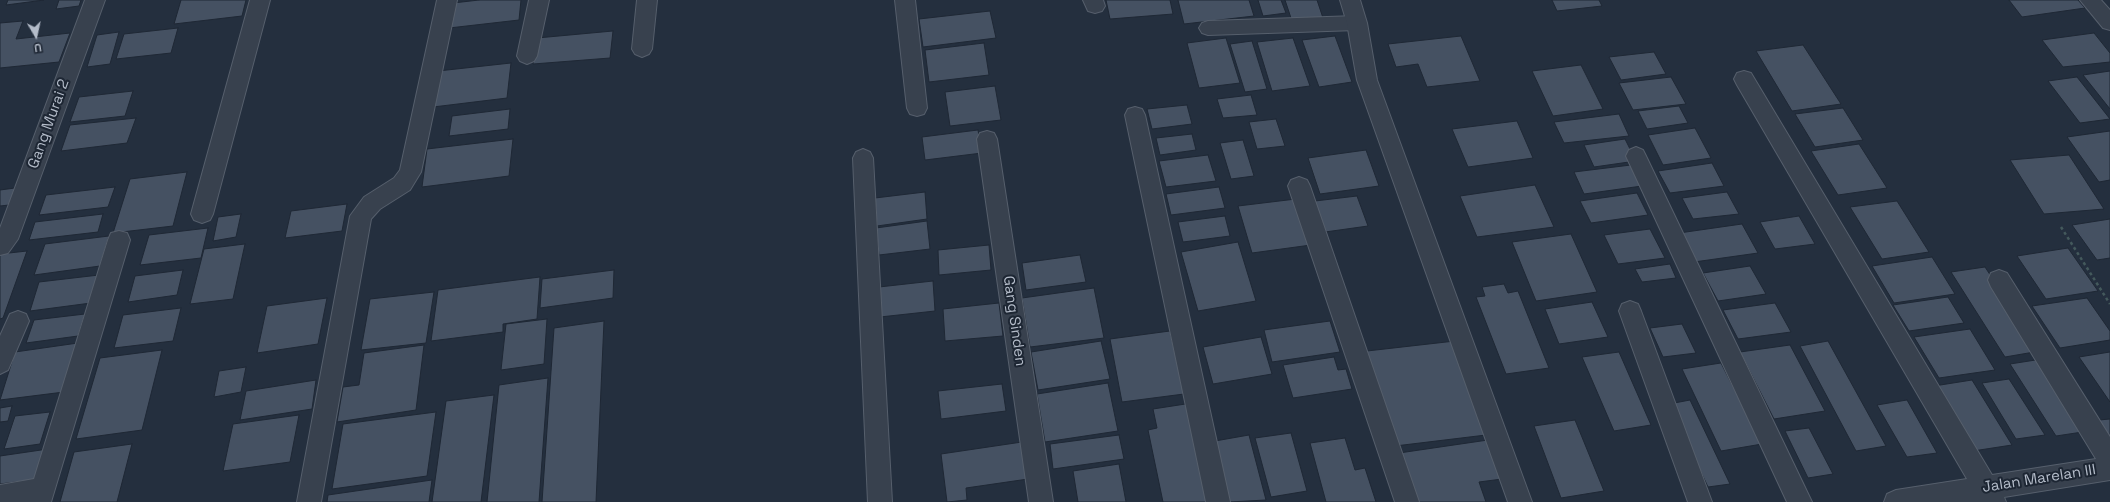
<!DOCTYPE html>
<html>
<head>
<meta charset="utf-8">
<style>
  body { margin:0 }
  #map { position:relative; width:2110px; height:502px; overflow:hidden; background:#242f3e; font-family:"Space Grotesk",sans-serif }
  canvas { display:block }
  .north { position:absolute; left:16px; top:16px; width:40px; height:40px; -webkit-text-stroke:3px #1d2633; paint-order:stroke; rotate:171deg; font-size:11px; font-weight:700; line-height:16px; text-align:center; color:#b4bcc9 }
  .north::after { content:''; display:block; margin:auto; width:14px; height:18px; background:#b4bcc9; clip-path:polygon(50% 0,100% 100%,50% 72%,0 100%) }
</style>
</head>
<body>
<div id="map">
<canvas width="2110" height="502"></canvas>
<div class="north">U</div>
</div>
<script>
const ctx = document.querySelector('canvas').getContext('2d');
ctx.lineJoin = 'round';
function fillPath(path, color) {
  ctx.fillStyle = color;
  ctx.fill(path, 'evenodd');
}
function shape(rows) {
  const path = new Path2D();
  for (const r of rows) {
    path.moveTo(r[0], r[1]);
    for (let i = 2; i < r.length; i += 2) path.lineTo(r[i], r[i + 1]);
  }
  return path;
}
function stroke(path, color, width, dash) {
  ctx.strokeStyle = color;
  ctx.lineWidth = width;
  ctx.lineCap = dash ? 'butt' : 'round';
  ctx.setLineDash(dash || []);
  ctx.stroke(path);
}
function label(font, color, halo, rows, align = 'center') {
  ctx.font = font + ' "Space Grotesk",sans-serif';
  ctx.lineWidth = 4;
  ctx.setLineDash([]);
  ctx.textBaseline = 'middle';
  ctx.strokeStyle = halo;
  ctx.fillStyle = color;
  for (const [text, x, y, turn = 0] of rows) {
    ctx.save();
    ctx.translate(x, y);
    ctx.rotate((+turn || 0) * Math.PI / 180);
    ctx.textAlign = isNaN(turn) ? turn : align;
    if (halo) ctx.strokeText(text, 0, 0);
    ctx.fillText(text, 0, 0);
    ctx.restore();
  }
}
const building = shape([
  [8,0,44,0,6,5,8,0],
  [59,0,81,0,79,6,56,9,59,0],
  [181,0,246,0,242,16,174,24,181,0],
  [479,0,521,0,519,20,449,28,453,3,479,0],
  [1106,0,1170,0,1173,14,1110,19,1106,0],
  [1178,0,1249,0,1254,16,1184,24,1178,0],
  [1258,0,1281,0,1286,13,1263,16,1258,0],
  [1285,0,1317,0,1323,18,1292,21,1285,0],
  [1552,0,1599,0,1602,6,1557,11,1552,0],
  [2009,0,2078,0,2085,8,2022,17,2009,0],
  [990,11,996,38,923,47,919,19,990,11],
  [23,21,16,39,70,33,59,62,0,68,0,23,23,21],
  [178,28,171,53,116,59,124,34,178,28],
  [613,31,610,58,533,64,537,38,613,31],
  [119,32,110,64,87,67,97,35,119,32],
  [2094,33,2110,53,2110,62,2063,67,2042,40,2094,33],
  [1335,36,1352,82,1319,87,1302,40,1335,36],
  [1461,36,1480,81,1427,87,1418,64,1396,67,1388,44,1461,36],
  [1226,38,1240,83,1199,88,1187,43,1226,38],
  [1293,38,1310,86,1272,91,1257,42,1293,38],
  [1252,41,1267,89,1245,92,1230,44,1252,41],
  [984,43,989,75,929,82,925,50,984,43],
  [1803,45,1841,104,1792,111,1756,51,1803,45],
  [1654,52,1666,74,1621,80,1609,57,1654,52],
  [511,63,507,98,433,107,438,71,511,63],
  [1581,65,1603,109,1553,116,1532,71,1581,65],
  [2110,71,2110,109,2083,75,2110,71],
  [1671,77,1686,104,1633,110,1619,83,1671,77],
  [2077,77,2110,119,2080,123,2048,81,2077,77],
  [995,86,1001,120,950,126,945,92,995,86],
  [133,91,125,116,70,122,79,97,133,91],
  [1251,95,1257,115,1223,118,1217,99,1251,95],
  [1187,105,1192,124,1152,129,1147,109,1187,105],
  [1679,106,1688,123,1647,129,1638,111,1679,106],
  [1843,108,1863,140,1815,147,1795,114,1843,108],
  [510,109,508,129,449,136,452,116,510,109],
  [1619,114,1629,136,1564,143,1554,122,1619,114],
  [136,118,127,143,61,151,70,125,136,118],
  [1276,119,1285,146,1257,149,1249,122,1276,119],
  [1517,121,1533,158,1468,167,1452,129,1517,121],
  [1695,128,1711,158,1663,165,1648,135,1695,128],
  [978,130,982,153,925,160,922,137,978,130],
  [2110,131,2110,180,2099,182,2067,137,2110,131],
  [1192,134,1196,150,1160,155,1156,138,1192,134],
  [513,139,509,176,422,187,427,149,513,139],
  [1625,139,1636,161,1594,167,1584,145,1625,139],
  [1243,140,1254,176,1231,179,1220,143,1243,140],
  [1859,144,1887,188,1838,195,1811,151,1859,144],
  [1366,150,1379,186,1320,194,1308,158,1366,150],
  [1208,155,1216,181,1166,187,1159,161,1208,155],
  [2069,155,2104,209,2044,214,2010,160,2069,155],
  [1712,163,1724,186,1670,193,1658,171,1712,163],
  [1631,165,1642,186,1584,194,1574,172,1631,165],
  [187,172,173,226,113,233,130,179,187,172],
  [1535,185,1554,227,1477,237,1460,196,1535,185],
  [115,187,108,207,39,215,46,195,115,187],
  [1219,187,1225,208,1171,215,1166,194,1219,187],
  [15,188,9,205,0,206,0,190,15,188],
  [925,192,927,219,877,226,875,198,925,192],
  [1727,192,1739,214,1693,219,1682,198,1727,192],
  [1637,193,1648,215,1591,223,1580,201,1637,193],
  [1357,196,1368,226,1325,232,1315,201,1357,196],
  [1296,199,1311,245,1252,253,1238,206,1296,199],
  [1897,201,1929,252,1882,259,1850,207,1897,201],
  [347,204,342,231,285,238,291,211,347,204],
  [103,214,98,232,29,240,35,222,103,214],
  [241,214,236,237,213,241,218,217,241,214],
  [1225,216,1230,236,1183,242,1178,222,1225,216],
  [1799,216,1815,244,1775,249,1760,222,1799,216],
  [2110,219,2110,258,2097,260,2072,225,2110,219],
  [927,221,930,249,879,255,876,228,927,221],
  [1742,224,1758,253,1694,262,1679,233,1742,224],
  [208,228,201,258,140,265,149,235,208,228],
  [1650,229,1665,258,1618,264,1604,235,1650,229],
  [1571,234,1597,292,1536,301,1512,242,1571,234],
  [109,236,100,266,34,275,45,244,109,236],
  [1238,242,1256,301,1198,311,1181,252,1238,242],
  [245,244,233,299,190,304,204,249,245,244],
  [989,245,991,270,939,275,938,250,989,245],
  [2068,248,2098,291,2046,299,2017,256,2068,248],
  [27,251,3,318,0,319,0,254,27,251],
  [1080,255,1086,282,1026,290,1022,263,1080,255],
  [1932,257,1955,294,1894,303,1872,266,1932,257],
  [1670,264,1676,278,1642,282,1635,269,1670,264],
  [1750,266,1766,294,1718,301,1703,273,1750,266],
  [1985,267,2040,351,2005,357,1951,272,1985,267],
  [183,270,177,295,128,302,135,276,183,270],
  [614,270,613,298,540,308,542,279,614,270],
  [99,275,91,303,30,311,39,282,99,275],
  [540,277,537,319,503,324,503,332,431,341,438,290,540,277],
  [933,281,935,311,880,317,879,287,933,281],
  [1504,284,1508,293,1518,291,1549,368,1506,374,1476,297,1485,296,1482,287,1504,284],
  [1094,288,1104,338,1030,347,1022,298,1094,288],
  [434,292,426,343,361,350,370,299,434,292],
  [1948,297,1964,323,1909,331,1893,305,1948,297],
  [327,298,318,344,257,353,267,306,327,298],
  [2087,298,2110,331,2110,340,2060,348,2032,306,2087,298],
  [1592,302,1608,337,1559,344,1545,309,1592,302],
  [999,303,1003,336,945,341,943,309,999,303],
  [1775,303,1791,332,1738,339,1723,310,1775,303],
  [181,308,173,341,114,348,123,315,181,308],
  [85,314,78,336,26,343,34,320,85,314],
  [547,319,544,364,501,370,506,324,547,319],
  [604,321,596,502,542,502,554,328,604,321],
  [1330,321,1340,352,1272,362,1264,330,1330,321],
  [1682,324,1696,353,1663,357,1650,328,1682,324],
  [1970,329,1995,370,1939,378,1914,337,1970,329],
  [1170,331,1184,394,1122,402,1110,339,1170,331],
  [1261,337,1272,374,1213,384,1203,347,1261,337],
  [1101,341,1110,379,1038,390,1031,352,1101,341],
  [1455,341,1486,435,1395,446,1367,351,1455,341],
  [1828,341,1886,446,1856,451,1800,346,1828,341],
  [78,343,64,392,0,400,15,352,78,343],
  [424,345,416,410,337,422,343,387,359,385,364,353,424,345],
  [1790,345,1825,411,1774,419,1740,352,1790,345],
  [162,350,142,430,76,439,100,358,162,350],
  [1619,352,1651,425,1614,431,1582,357,1619,352],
  [2110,352,2110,402,2079,357,2110,352],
  [1334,357,1338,370,1346,369,1352,389,1293,398,1283,365,1334,357],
  [2042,359,2089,431,2056,436,2010,364,2042,359],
  [1721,363,1762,444,1721,451,1682,369,1721,363],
  [246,367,241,392,214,397,219,371,246,367],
  [548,378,539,502,487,502,499,385,548,378],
  [2009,379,2045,435,2016,439,1982,383,2009,379],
  [316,380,312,409,240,420,246,391,316,380],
  [1972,380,2012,445,1973,451,1934,386,1972,380],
  [1108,383,1118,431,1045,442,1037,394,1108,383],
  [1002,384,1006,411,941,419,938,391,1002,384],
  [494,395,481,502,432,502,446,401,494,395],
  [1690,400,1730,484,1708,487,1669,404,1690,400],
  [1907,400,1937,453,1907,457,1877,405,1907,400],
  [1192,403,1214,502,1163,502,1148,430,1157,428,1153,409,1192,403],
  [12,406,8,421,0,422,0,408,12,406],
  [50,412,40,444,4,449,15,416,50,412],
  [436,412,427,476,332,489,343,424,436,412],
  [299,415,290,462,223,471,233,424,299,415],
  [2110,419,2110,439,2099,420,2110,419],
  [1575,420,1604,491,1561,498,1534,426,1575,420],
  [1809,428,1833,474,1808,478,1785,431,1809,428],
  [1291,433,1307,491,1271,497,1255,438,1291,433],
  [1119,435,1124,459,1053,469,1050,444,1119,435],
  [1249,435,1266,500,1229,502,1215,441,1249,435],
  [1345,438,1355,470,1365,468,1376,502,1326,502,1310,443,1345,438],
  [1488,440,1502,479,1479,482,1486,502,1415,502,1399,453,1488,440],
  [1022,442,1028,479,966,488,967,500,947,502,941,454,1022,442],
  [132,444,117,502,60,502,74,452,132,444],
  [48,449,39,479,0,484,0,456,48,449],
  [1119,464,1126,502,1078,502,1073,471,1119,464],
  [432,480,429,502,327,502,328,495,432,480]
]);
fillPath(building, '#455162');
stroke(building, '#1f2835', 1);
const lane = shape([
  [1357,16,1363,18,1366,23,1363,28,1357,30,1208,35,1202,33,1199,28,1202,23,1208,21,1357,16]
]);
const street = shape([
  [85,0,105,0,18,239,8,253,0,255,0,228,85,0],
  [250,0,270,0,213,214,210,220,202,223,194,220,191,214,250,0],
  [437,0,457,0,421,172,410,190,380,209,371,219,321,502,297,502,350,216,364,197,394,178,400,170,437,0],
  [529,0,549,0,537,56,534,61,527,64,520,61,517,56,529,0],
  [637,0,657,0,652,49,649,54,642,57,635,54,632,49,637,0],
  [895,0,915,0,927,108,924,114,917,116,910,114,907,108,895,0],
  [1083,0,1103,0,1105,6,1102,11,1095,13,1088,11,1083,0],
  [1340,0,1360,0,1367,23,1377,80,1532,502,1508,502,1357,80,1347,23,1340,0],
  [2080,0,2101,0,2110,10,2110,30,2103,28,2080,0],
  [1744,71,1751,73,1992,475,2096,459,1991,287,1988,280,1991,273,1999,270,2007,273,2110,437,2110,480,2004,497,2006,502,1884,502,1887,494,1896,490,1967,479,1737,85,1734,79,1737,73,1744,71],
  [1135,107,1142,109,1145,115,1230,502,1206,502,1125,115,1128,109,1135,107],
  [987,131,994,133,997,139,1053,502,1029,502,977,139,980,133,987,131],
  [1636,147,1643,150,1646,156,1812,502,1787,502,1626,156,1629,150,1636,147],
  [863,149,870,152,873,158,892,502,868,502,853,158,856,152,863,149],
  [1299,177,1307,180,1310,186,1419,502,1395,502,1288,186,1291,180,1299,177],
  [119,231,127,233,130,240,51,502,0,502,0,485,34,479,108,240,111,233,119,231],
  [1630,301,1638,304,1641,311,1712,502,1688,502,1619,311,1622,304,1630,301],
  [18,311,26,314,29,321,8,370,0,374,0,336,10,314,18,311]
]);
stroke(lane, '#565f6c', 2);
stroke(street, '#565f6c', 2);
stroke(shape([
  [2061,227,2110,304]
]), '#44595c', 2.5, [3, 3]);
fillPath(lane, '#38414e');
fillPath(street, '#38414e');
label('15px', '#b4bcc9', '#1d2633', [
  ["Gang Murai 2",49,124,-70],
  ["Gang Sinden",1014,321,82],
  ["Jalan Marelan III",2039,479,-9]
]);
</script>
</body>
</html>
